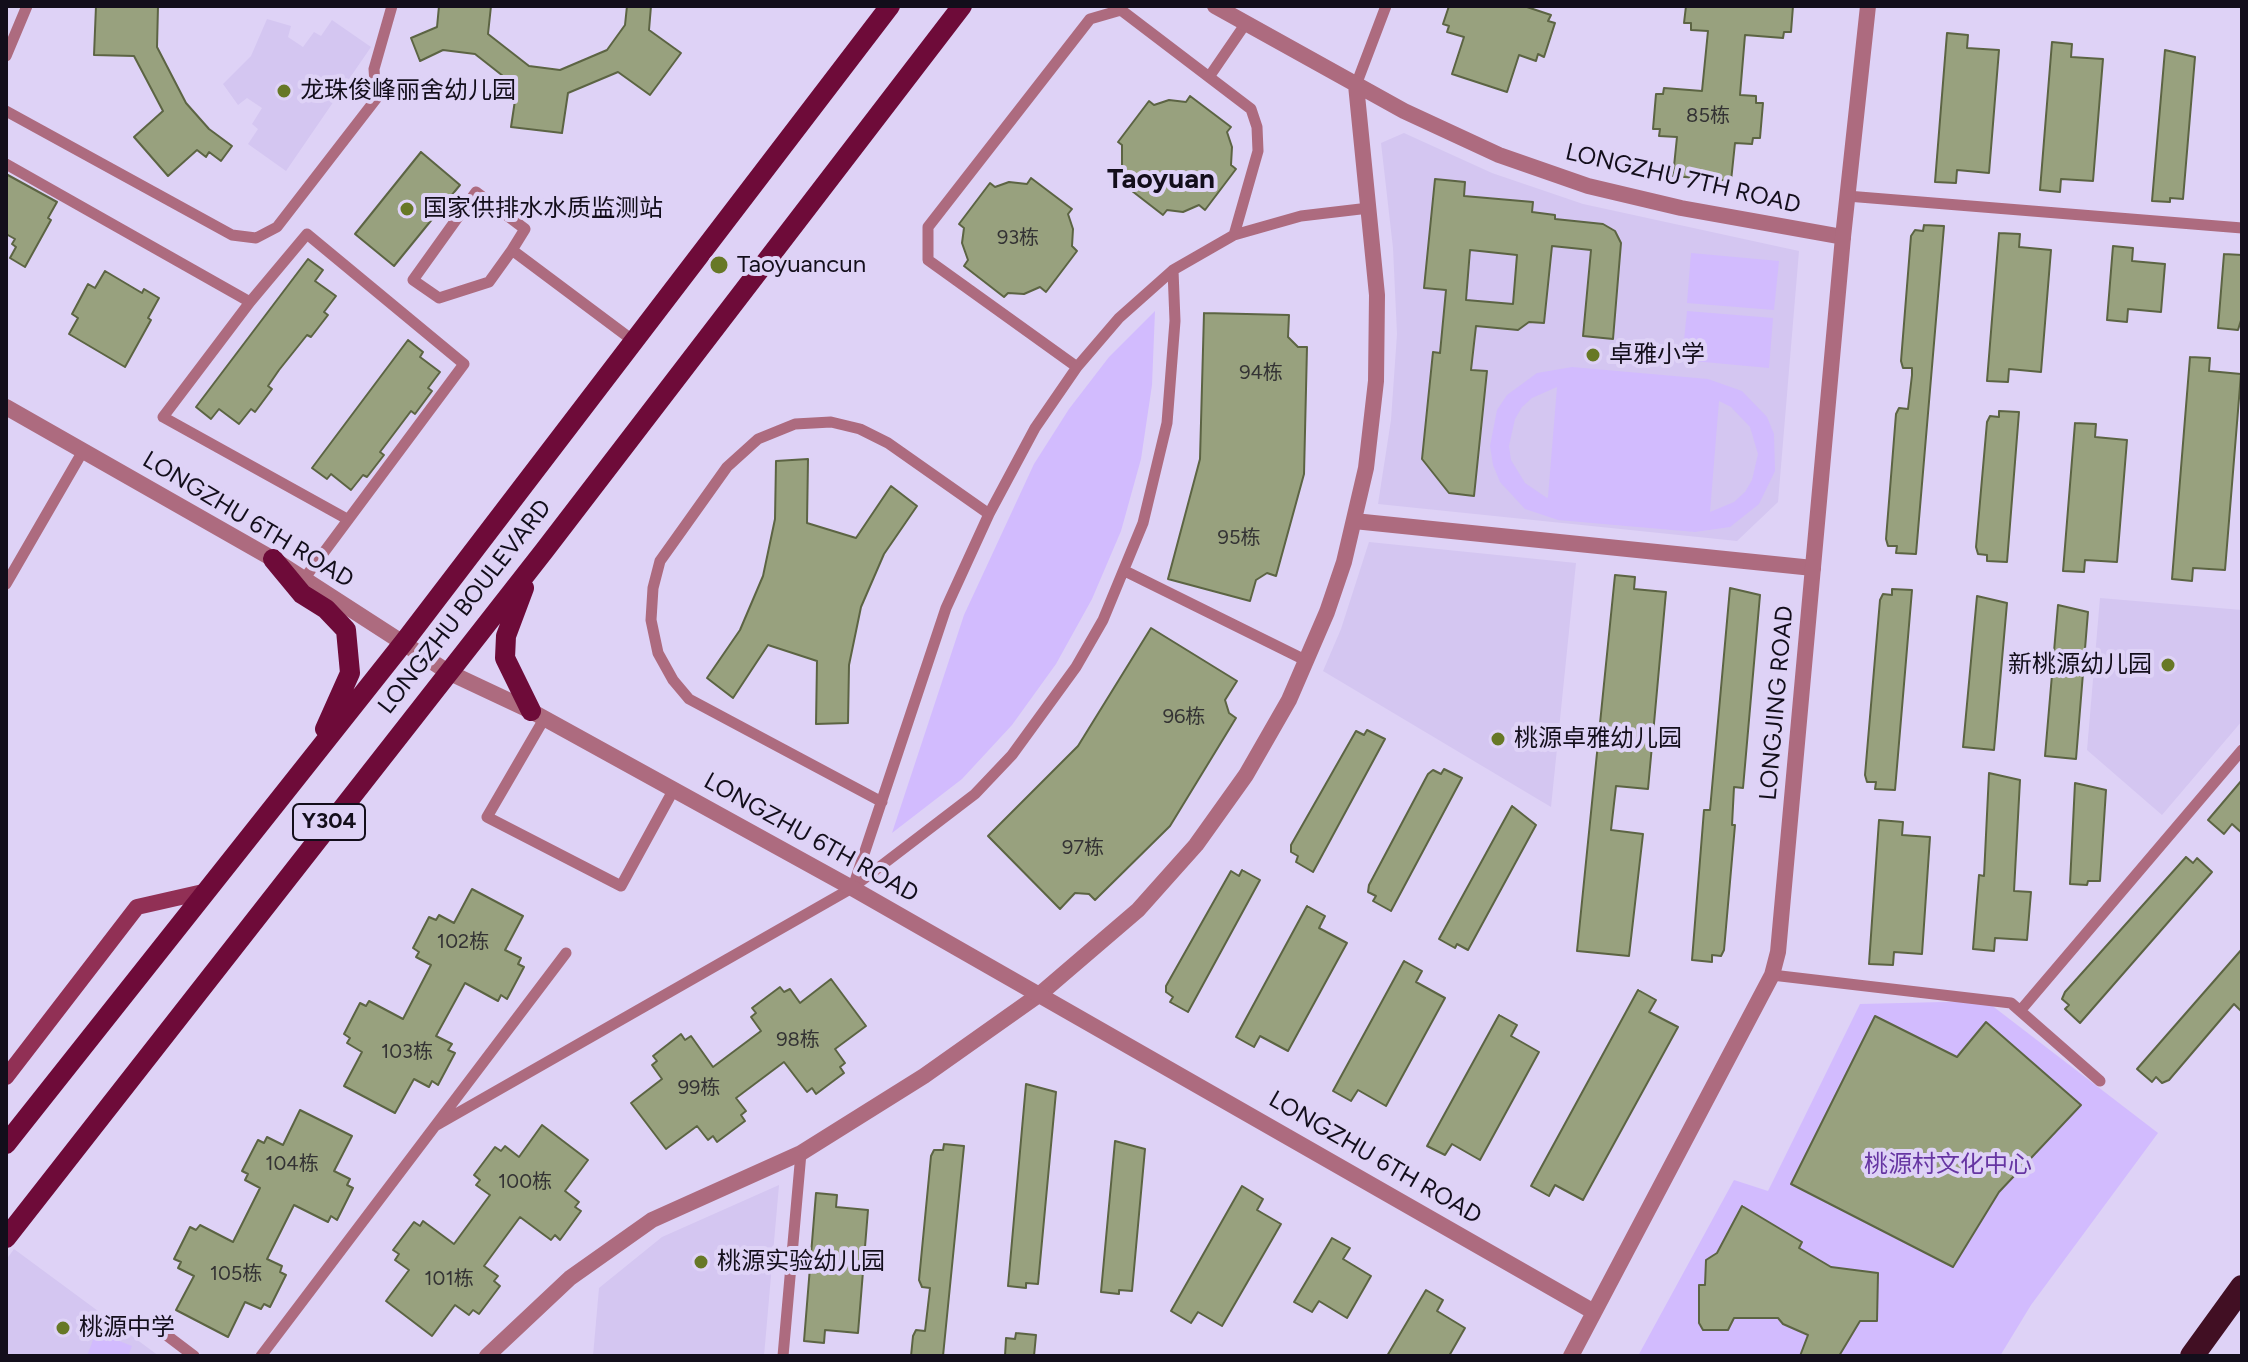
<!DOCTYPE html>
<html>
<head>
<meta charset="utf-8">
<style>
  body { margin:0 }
  #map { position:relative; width:2248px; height:1362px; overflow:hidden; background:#ded2f6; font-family:Figtree,sans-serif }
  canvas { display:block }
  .frame { position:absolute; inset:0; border:8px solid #130e1b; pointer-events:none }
</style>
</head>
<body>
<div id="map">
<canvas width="2248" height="1362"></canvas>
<div class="frame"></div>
</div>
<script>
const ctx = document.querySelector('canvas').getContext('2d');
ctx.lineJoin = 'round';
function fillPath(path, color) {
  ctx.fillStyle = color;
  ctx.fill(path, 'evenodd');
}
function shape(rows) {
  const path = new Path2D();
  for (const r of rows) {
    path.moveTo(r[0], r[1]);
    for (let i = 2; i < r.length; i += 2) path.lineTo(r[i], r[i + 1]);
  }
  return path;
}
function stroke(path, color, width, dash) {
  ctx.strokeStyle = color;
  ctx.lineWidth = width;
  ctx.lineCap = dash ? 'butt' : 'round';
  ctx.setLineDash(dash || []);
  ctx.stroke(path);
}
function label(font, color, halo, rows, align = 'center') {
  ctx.font = font + ' Figtree,"Noto Sans SC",sans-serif';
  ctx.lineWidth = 8;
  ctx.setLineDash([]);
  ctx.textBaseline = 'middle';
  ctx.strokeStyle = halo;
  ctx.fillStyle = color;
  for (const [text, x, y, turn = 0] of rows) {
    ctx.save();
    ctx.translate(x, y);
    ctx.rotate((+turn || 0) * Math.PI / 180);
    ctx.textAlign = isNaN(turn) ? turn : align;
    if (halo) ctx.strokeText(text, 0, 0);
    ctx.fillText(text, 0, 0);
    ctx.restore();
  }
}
fillPath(shape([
  [267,19,291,26,288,37,303,47,314,32,321,36,332,20,371,47,286,171,248,144,258,129,252,124,262,108,247,98,238,105,223,84,251,56],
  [1404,133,1492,173,1583,204,1799,251,1778,502,1737,541,1378,504,1391,420,1397,334,1393,248,1381,143],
  [1369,542,1576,563,1551,807,1323,671,1341,629],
  [2100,598,2242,610,2242,721,2162,815,2087,750],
  [779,1185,764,1356,593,1356,599,1288,662,1237],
  [14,1249,159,1356,6,1356,6,1260]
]), '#d4c6f1');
fillPath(shape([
  [1691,253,1779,261,1774,310,1687,303],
  [1155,311,1152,385,1141,459,1121,531,1092,599,1056,664,1012,725,962,779,892,833,964,615,1034,464,1069,409,1109,357],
  [1687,311,1773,318,1769,368,1682,360],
  [1572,367,1708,379,1742,391,1767,417,1774,434,1775,471,1759,504,1730,527,1695,532,1558,520,1525,509,1500,482,1493,465,1490,446,1497,410,1507,395,1537,373],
  [1557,387,1548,497,1547,498,1525,483,1511,460,1509,446,1515,419,1522,407,1532,398],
  [1719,401,1731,407,1750,427,1758,454,1752,480,1745,492,1734,502,1710,512],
  [1986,1001,2158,1133,2031,1305,2000,1356,1638,1356,1734,1180,1768,1191,1860,1004],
  [96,1332,132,1346,128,1356,87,1356]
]), '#d2bbfe');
const building = shape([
  [96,6,158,6,157,47,186,103,209,129,232,146,221,161,209,152,206,157,197,150,168,176,134,137,163,111,134,56,94,55,96,6],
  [439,6,491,6,488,34,529,66,560,70,607,50,625,25,627,6,651,6,649,30,681,53,650,95,618,72,568,93,562,133,511,127,517,87,475,54,443,50,420,61,411,38,437,27,439,6],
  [1449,6,1524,6,1551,15,1548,21,1555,23,1544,57,1538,54,1536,61,1519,55,1507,92,1452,74,1464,37,1447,32,1449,26,1443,24,1449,6],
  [1686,6,1793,6,1791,32,1784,32,1783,38,1745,35,1740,95,1756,96,1756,103,1763,103,1760,138,1753,138,1752,144,1735,143,1731,181,1673,176,1677,137,1659,136,1660,129,1653,129,1656,94,1663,94,1664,88,1702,91,1708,31,1691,30,1691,23,1684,23,1686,6],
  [1947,33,1968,35,1967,48,1999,50,1989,173,1957,170,1956,183,1935,182,1947,33],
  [2052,42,2072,44,2071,57,2103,59,2093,181,2061,179,2060,192,2040,190,2052,42],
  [2165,50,2195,57,2183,199,2170,198,2170,202,2152,201,2165,50],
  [1190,96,1231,127,1227,132,1232,147,1231,165,1236,169,1205,210,1199,205,1183,212,1167,210,1163,215,1123,184,1128,178,1122,167,1122,145,1118,142,1149,101,1154,105,1169,100,1186,102,1190,96],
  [421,152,460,185,394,266,355,234,421,152],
  [6,174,57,202,48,218,51,220,25,267,10,258,16,247,12,244,15,239,6,234,6,174],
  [1031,178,1072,209,1068,214,1073,229,1072,246,1077,251,1046,292,1040,287,1024,294,1008,293,1004,297,964,266,968,260,962,243,964,228,959,224,990,183,995,187,1009,182,1027,184,1031,178],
  [1435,179,1465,182,1464,196,1533,202,1532,212,1555,215,1555,219,1603,224,1615,231,1621,243,1613,339,1583,336,1591,250,1552,246,1544,323,1529,322,1518,330,1476,326,1471,370,1487,371,1474,496,1449,493,1422,459,1433,352,1440,353,1446,290,1424,288,1435,179],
  [1470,250,1517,255,1513,304,1466,300,1470,250],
  [1924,225,1944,226,1916,554,1896,553,1897,546,1888,546,1886,539,1896,414,1899,408,1908,409,1912,375,1912,368,1903,368,1901,361,1911,236,1915,230,1923,231,1924,225],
  [1999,233,2020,234,2019,247,2051,250,2041,372,2009,369,2008,382,1987,381,1999,233],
  [2113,246,2133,248,2132,261,2165,264,2161,312,2128,309,2127,322,2107,320,2113,246],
  [2224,254,2242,255,2242,317,2238,330,2218,328,2224,254],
  [308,259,323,270,315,281,336,296,324,312,328,315,311,337,307,335,279,370,268,386,272,389,255,412,251,409,239,424,219,409,211,419,196,407,308,259],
  [105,271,142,293,144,289,159,298,148,318,151,320,125,367,69,334,78,318,72,314,88,284,95,288,105,271],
  [1204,313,1289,315,1288,337,1298,347,1307,347,1304,474,1276,576,1267,573,1256,580,1250,601,1168,579,1200,459,1204,313],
  [408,340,423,352,420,357,440,372,428,388,432,391,415,414,411,411,380,452,384,455,367,477,363,475,351,490,331,474,327,479,312,468,408,340],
  [2190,357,2210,358,2209,371,2241,374,2225,570,2193,568,2192,581,2172,579,2190,357],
  [1999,411,2019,412,2007,562,1987,561,1987,555,1978,554,1976,547,1987,422,1990,416,1999,417,1999,411],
  [2075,423,2096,424,2095,437,2127,440,2117,562,2085,560,2084,572,2063,571,2075,423],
  [808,459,807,523,856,538,891,486,917,506,884,554,861,607,849,665,848,723,816,724,817,661,768,645,733,698,707,678,740,630,763,576,775,519,776,461,808,459],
  [1615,575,1635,577,1634,589,1666,592,1648,789,1616,786,1611,830,1643,834,1629,956,1577,951,1615,575],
  [1730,588,1760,595,1743,788,1734,787,1732,825,1735,825,1724,950,1721,956,1712,955,1712,962,1692,960,1704,810,1710,810,1730,588],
  [1892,589,1912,590,1895,790,1875,789,1876,782,1867,782,1865,775,1880,600,1883,594,1892,595,1892,589],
  [1977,596,2007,603,1994,750,1963,747,1977,596],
  [2058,605,2088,612,2076,759,2045,756,2058,605],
  [1151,628,1237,681,1225,700,1229,713,1236,718,1170,826,1095,900,1089,894,1075,893,1060,909,988,836,1078,746,1151,628],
  [1367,730,1385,739,1313,872,1296,862,1298,856,1291,852,1291,845,1356,731,1364,735,1367,730],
  [1444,769,1462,778,1391,911,1373,901,1376,896,1368,892,1369,885,1428,774,1433,770,1441,774,1444,769],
  [1989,773,2020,780,2014,891,2031,892,2027,940,1995,938,1994,951,1973,949,1979,875,1984,876,1989,773],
  [2242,780,2242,833,2232,824,2224,834,2208,820,2242,780],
  [2075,783,2106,790,2100,881,2088,881,2087,885,2070,884,2075,783],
  [1512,806,1536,825,1468,950,1457,944,1455,948,1439,939,1512,806],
  [1879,820,1903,822,1902,835,1930,837,1922,954,1894,952,1893,965,1869,964,1879,820],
  [2186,857,2193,863,2197,858,2212,872,2080,1023,2065,1009,2069,1005,2062,999,2065,992,2186,857],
  [1242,870,1260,880,1188,1012,1170,1002,1173,997,1166,992,1166,986,1231,871,1239,876,1242,870],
  [472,889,523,916,505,950,521,958,518,964,524,967,507,999,501,995,498,1001,465,983,436,1036,452,1044,448,1050,455,1053,438,1085,432,1081,429,1087,414,1079,395,1113,344,1086,362,1052,347,1043,350,1038,344,1034,360,1003,366,1006,369,1001,403,1019,431,965,416,957,419,952,413,948,429,917,436,920,439,915,454,923,472,889],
  [1307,906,1325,916,1319,928,1347,943,1288,1051,1260,1036,1254,1047,1236,1037,1307,906],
  [2242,949,2242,1012,2234,1004,2169,1080,2162,1083,2156,1077,2152,1082,2137,1069,2242,949],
  [1404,961,1422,971,1416,982,1445,998,1386,1106,1358,1090,1351,1101,1333,1091,1404,961],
  [831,979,866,1026,835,1049,845,1063,840,1067,844,1073,816,1094,812,1088,807,1092,784,1062,736,1098,746,1111,741,1115,745,1121,717,1142,713,1136,708,1140,697,1126,666,1149,631,1103,662,1079,652,1065,657,1061,653,1056,681,1034,685,1040,691,1036,713,1067,761,1031,751,1017,756,1013,752,1008,780,987,784,992,790,989,800,1003,831,979],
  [1638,990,1656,1000,1649,1012,1678,1027,1583,1200,1555,1185,1549,1196,1531,1186,1638,990],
  [1499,1015,1517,1025,1511,1036,1539,1052,1480,1160,1452,1144,1445,1155,1427,1146,1499,1015],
  [1875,1016,1957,1057,1986,1022,2081,1105,1999,1192,1953,1267,1791,1184,1875,1016],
  [1026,1084,1056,1092,1038,1284,1026,1283,1026,1288,1008,1286,1026,1084],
  [300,1110,352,1136,334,1171,350,1179,347,1185,353,1188,337,1220,331,1216,328,1222,294,1205,267,1259,282,1266,280,1272,286,1275,270,1307,264,1304,261,1309,245,1302,228,1337,176,1310,194,1276,178,1268,181,1262,174,1259,190,1227,196,1230,200,1225,233,1242,260,1188,245,1180,248,1174,242,1171,258,1140,264,1143,267,1137,283,1145,300,1110],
  [542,1125,588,1160,565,1191,579,1202,575,1207,581,1211,560,1240,555,1235,551,1240,520,1217,484,1266,498,1276,494,1281,500,1286,479,1314,473,1310,469,1315,455,1305,432,1336,386,1301,409,1270,395,1260,399,1254,393,1250,414,1222,420,1226,423,1221,454,1244,490,1195,476,1185,480,1180,474,1175,495,1147,501,1151,505,1146,519,1157,542,1125],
  [1115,1141,1145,1149,1132,1291,1119,1290,1119,1294,1101,1292,1115,1141],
  [944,1144,964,1146,943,1356,911,1356,913,1336,916,1330,925,1331,930,1288,922,1287,919,1280,931,1156,934,1150,943,1150,944,1144],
  [1242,1186,1263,1199,1257,1210,1281,1224,1222,1326,1198,1312,1191,1323,1171,1311,1242,1186],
  [816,1193,837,1195,836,1207,868,1210,858,1333,825,1330,824,1343,804,1341,816,1193],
  [1742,1206,1802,1242,1799,1248,1831,1267,1878,1273,1877,1321,1860,1321,1839,1356,1800,1356,1808,1335,1783,1324,1778,1318,1734,1318,1728,1330,1703,1330,1699,1323,1699,1285,1705,1285,1706,1260,1717,1253,1742,1206],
  [1332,1238,1350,1248,1343,1259,1371,1276,1347,1318,1319,1301,1312,1312,1294,1302,1332,1238],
  [1426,1290,1443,1300,1437,1311,1465,1328,1449,1356,1387,1356,1426,1290],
  [1016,1333,1036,1335,1034,1356,1005,1356,1006,1338,1015,1339,1016,1333]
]);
fillPath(building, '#98a17e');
stroke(building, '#5c6443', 2);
stroke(shape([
  [6,56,27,6],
  [1209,77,1246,23],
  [1356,85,1386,6],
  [6,111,232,235,256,238,277,227,376,99,374,69,392,6],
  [6,164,250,302,307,234,464,364,304,579],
  [1847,196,2242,228],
  [512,250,489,282,439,298,413,280,476,192,525,229,512,250,635,342],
  [250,302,163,417,347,519],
  [1077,367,928,260,928,227,1090,19,1121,10,1251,109,1257,127,1258,151,1234,235],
  [1125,571,1307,661],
  [6,584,83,451],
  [544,719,487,817,621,886,674,789],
  [882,802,689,699,673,680,658,653,651,620,653,588,660,561,727,467,758,439,795,424,831,422,860,429,888,443,989,514],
  [853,887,946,608,989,514,1035,428,1077,367,1119,318,1173,270,1234,235,1301,216,1369,208],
  [1772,975,2011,1003,2100,1081],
  [2020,1011,2242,750],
  [435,1126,852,888,975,794,1012,755,1076,667,1103,620,1143,523,1167,423,1175,321,1173,270],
  [161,1331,194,1356],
  [261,1356,566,953],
  [783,1356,801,1153]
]), '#ad6b7f', 11);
stroke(shape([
  [1215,6,1404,111,1499,155,1588,186,1681,208,1843,237],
  [1354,521,1813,568],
  [487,1356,570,1278,652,1220,801,1153,924,1076,1040,994,1138,910,1196,845,1246,775,1289,700,1327,612,1344,562,1366,468,1376,381,1377,295,1356,85]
]), '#ad6b7f', 16);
stroke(shape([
  [6,407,273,559,448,672,531,711,852,888,1594,1312],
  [1571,1356,1772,975,1778,952,1843,237,1868,6]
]), '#ad6b7f', 16);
stroke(shape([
  [6,1077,137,907,203,892]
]), '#913055', 16);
stroke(shape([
  [273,559,302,594,326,609,346,630,350,673,325,729],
  [524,588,506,636,505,658,531,711],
  [6,1144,404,642,890,6],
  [6,1238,544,551,962,6]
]), '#6e0b39', 20);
stroke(shape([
  [2192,1356,2242,1287]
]), '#410f23', 24);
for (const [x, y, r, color] of [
  [284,91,8,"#677826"],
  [407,209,8,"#677826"],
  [719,265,10,"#677826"],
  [1593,355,8,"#677826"],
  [2168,665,8,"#677826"],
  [1498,739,8,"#677826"],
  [701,1262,8,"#677826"],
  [63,1328,8,"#677826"]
]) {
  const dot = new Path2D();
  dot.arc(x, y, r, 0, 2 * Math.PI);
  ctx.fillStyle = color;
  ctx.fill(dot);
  stroke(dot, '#ded2f6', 3);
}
label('20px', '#343334', null, [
  ["85栋",1708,116],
  ["93栋",1018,238],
  ["94栋",1261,373],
  ["95栋",1239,538],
  ["96栋",1184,717],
  ["97栋",1083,848],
  ["102栋",463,942],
  ["98栋",798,1040],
  ["103栋",407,1052],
  ["99栋",699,1088],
  ["104栋",292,1164],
  ["100栋",525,1182],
  ["105栋",236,1274],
  ["101栋",449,1279]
]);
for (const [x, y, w] of [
  [329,822,72]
]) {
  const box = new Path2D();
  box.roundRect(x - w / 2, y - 18, w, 36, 6);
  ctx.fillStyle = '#ded2f6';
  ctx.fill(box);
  stroke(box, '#130e1b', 2);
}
label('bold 22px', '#130e1b', null, [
  ["Y304",329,822]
]);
label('24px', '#130e1b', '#ded2f6', [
  ["龙珠俊峰丽舍幼儿园",300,91],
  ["国家供排水水质监测站",423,209],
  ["Taoyuancun",737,265],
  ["卓雅小学",1609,355],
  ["新桃源幼儿园",2152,665,"right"],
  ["桃源卓雅幼儿园",1514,739],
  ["桃源实验幼儿园",717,1262],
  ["桃源中学",79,1328]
], 'left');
label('24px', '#130e1b', '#ded2f6', [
  ["LONGZHU 7TH ROAD",1683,179,13],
  ["LONGZHU 6TH ROAD",248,520,31],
  ["LONGZHU BOULEVARD",465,607,-52],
  ["LONGJING ROAD",1777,703,-85],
  ["LONGZHU 6TH ROAD",811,838,29],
  ["LONGZHU 6TH ROAD",1375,1158,30]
]);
label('24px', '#6635a2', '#ded2f6', [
  ["桃源村文化中心",1948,1165]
]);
label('bold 28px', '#130e1b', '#ded2f6', [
  ["Taoyuan",1161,180]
]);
</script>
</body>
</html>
